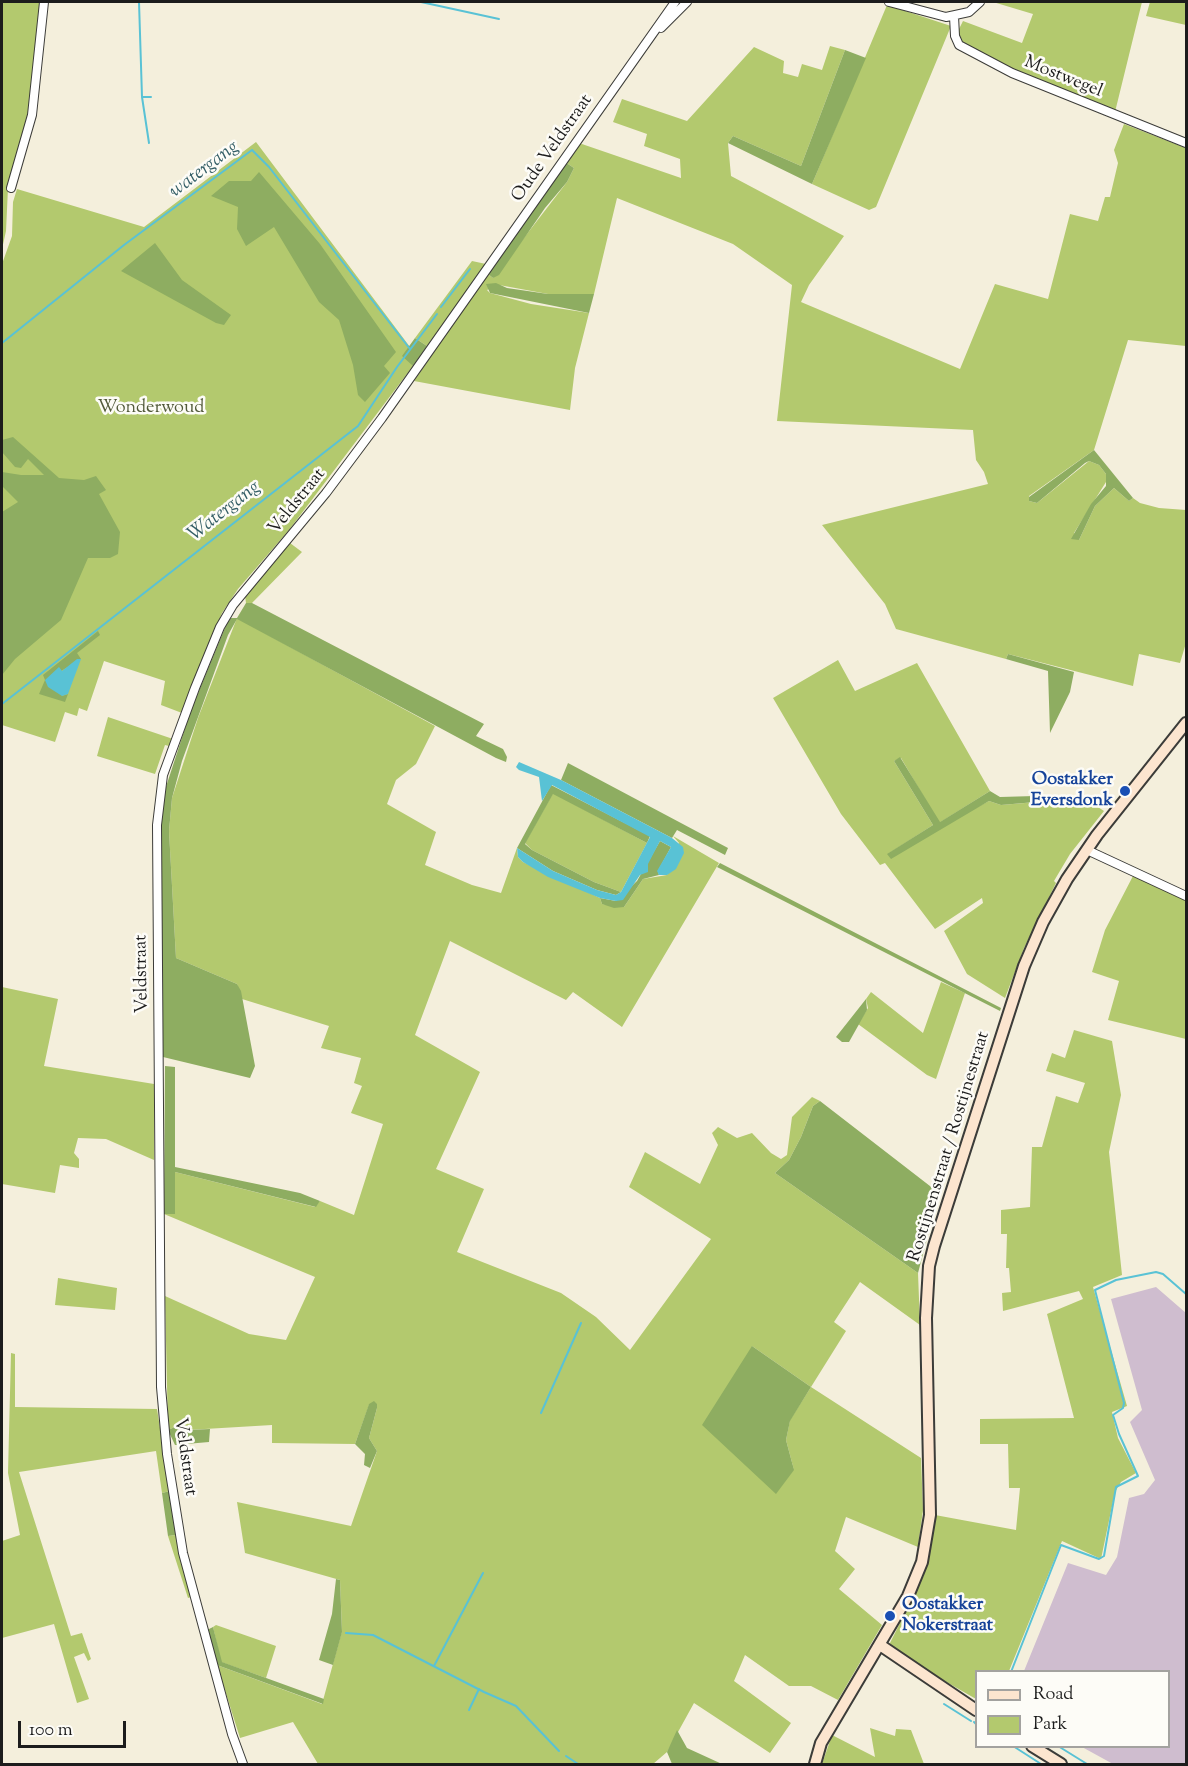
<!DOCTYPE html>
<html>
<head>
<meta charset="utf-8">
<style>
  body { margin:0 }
  #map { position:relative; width:1188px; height:1766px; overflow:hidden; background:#f4efdc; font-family:"Sorts Mill Goudy",serif }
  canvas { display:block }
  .frame { position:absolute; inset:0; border:3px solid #1c1c1c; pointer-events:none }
  .legend { position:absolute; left:975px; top:1670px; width:195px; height:78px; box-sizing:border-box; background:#fdfcf7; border:2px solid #a3a29f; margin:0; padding:8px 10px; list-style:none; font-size:18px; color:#1c1c1c }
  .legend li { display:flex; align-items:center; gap:12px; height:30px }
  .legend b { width:30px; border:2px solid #a3a29f }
  .scale { position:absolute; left:18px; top:1721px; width:108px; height:27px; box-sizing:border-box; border:3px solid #1c1c1c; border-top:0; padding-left:8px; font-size:18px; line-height:21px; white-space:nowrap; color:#1c1c1c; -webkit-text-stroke:4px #fdfcf7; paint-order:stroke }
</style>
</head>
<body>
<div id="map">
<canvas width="1188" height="1766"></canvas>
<div class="frame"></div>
<ul class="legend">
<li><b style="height:8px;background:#fce5cf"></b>Road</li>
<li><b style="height:16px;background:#b3c96e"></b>Park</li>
</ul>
<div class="scale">100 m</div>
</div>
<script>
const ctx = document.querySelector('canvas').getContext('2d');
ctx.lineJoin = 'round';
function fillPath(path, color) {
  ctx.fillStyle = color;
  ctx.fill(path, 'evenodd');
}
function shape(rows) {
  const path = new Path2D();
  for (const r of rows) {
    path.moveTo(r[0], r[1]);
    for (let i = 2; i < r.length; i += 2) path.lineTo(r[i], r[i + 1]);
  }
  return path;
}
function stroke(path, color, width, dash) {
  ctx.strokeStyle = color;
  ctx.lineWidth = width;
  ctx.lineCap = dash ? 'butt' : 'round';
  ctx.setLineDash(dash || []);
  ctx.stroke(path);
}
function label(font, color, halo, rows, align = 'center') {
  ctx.font = font + ' "Sorts Mill Goudy",serif';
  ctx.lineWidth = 5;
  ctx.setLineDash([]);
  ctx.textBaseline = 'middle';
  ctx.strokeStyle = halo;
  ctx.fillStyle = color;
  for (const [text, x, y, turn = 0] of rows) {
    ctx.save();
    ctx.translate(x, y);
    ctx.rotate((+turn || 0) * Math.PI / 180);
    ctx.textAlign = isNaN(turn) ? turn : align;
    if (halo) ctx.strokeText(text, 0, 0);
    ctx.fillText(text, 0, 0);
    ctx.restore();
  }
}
fillPath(shape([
  [1156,1287,1186,1313,1186,1764,1113,1764,1082,1747,1168,1746,1168,1672,1024,1671,1068,1563,1106,1575,1117,1557,1129,1498,1144,1494,1155,1480,1130,1422,1142,1410,1111,1299]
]), '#cfbdcf');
fillPath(shape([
  [2,2,42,2,30,110,8,188,6,231,2,249],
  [993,2,1142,2,1115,112,1014,70,963,44,958,31,963,21,1022,43,1033,14],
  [1150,2,1186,2,1186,25,1146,16],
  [887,5,951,26,876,207,869,210,812,184],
  [830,46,845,50,801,166,733,136,728,143,731,176,844,236,809,285,801,302,960,369,995,284,1048,299,1070,214,1098,221,1105,197,1110,197,1118,163,1114,150,1124,124,1186,148,1186,346,1128,340,1094,450,1029,496,1029,501,1037,503,1089,461,1099,465,1106,474,1106,482,1074,533,1079,540,1095,506,1114,488,1129,501,1133,498,1140,503,1159,508,1186,510,1186,643,1180,663,1139,654,1133,686,1008,654,1006,659,896,629,885,604,822,525,988,484,984,472,976,460,973,430,777,421,792,285,733,244,617,198,594,294,548,294,499,285,487,290,490,293,531,304,589,313,575,368,570,410,414,381,488,274,493,278,567,182,574,168,565,162,579,143,681,178,680,159,644,146,647,134,613,122,622,99,687,121,754,47,784,61,783,73,798,77,802,64,822,70],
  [256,142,416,355,411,363,413,366,289,530,238,589,222,613,182,713,161,705,165,681,104,661,87,711,79,708,77,716,65,712,55,742,2,725,2,264,12,236,13,202,17,189,144,227],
  [472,261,486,264,427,346,415,338],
  [290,543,302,552,252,603,246,603,245,596],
  [237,618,435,726,416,764,396,780,387,804,436,832,425,865,472,885,501,893,517,848,518,857,523,862,600,898,602,904,624,907,643,879,667,875,679,843,673,836,719,863,622,1027,573,992,566,1000,450,941,415,1035,480,1072,436,1169,484,1189,457,1252,561,1293,596,1317,630,1350,711,1239,629,1187,645,1152,700,1184,718,1145,712,1133,718,1127,737,1138,752,1133,771,1153,781,1159,787,1155,792,1117,812,1097,820,1101,813,1106,801,1137,789,1160,775,1173,918,1273,920,1325,860,1282,834,1322,846,1331,811,1387,921,1458,923,1510,918,1547,846,1517,835,1551,855,1569,839,1589,882,1625,838,1700,811,1686,789,1686,745,1655,734,1681,791,1723,770,1753,694,1703,667,1752,653,1764,318,1764,293,1722,240,1738,217,1665,322,1704,342,1631,340,1580,245,1553,237,1502,351,1526,377,1451,369,1438,377,1408,369,1405,355,1444,272,1443,272,1425,188,1430,177,1426,168,1430,165,1296,249,1334,286,1340,315,1277,164,1214,175,1213,175,1172,315,1207,320,1201,354,1215,383,1124,351,1113,362,1086,354,1083,361,1058,321,1048,329,1026,242,999,237,984,176,958,169,831,172,798,198,718],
  [752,1346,811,1387,790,1420,786,1440,794,1470],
  [838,660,855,691,917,663,990,791,939,823,901,758,894,761,933,825,888,854,989,801,1001,805,1084,798,1104,811,1070,854,1054,881,1056,883,1024,948,1005,998,967,974,944,931,983,903,982,898,935,929,885,863,880,865,841,814,773,698],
  [108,717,173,739,169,746,165,745,155,774,97,756],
  [553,793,647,843,621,892,594,882,532,850,525,843],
  [1133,876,1186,898,1186,1039,1108,1020,1119,981,1092,972,1105,930],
  [941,982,965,993,936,1079,927,1075,858,1024,868,1008,866,999,871,992,923,1033],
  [2,987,58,999,44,1066,154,1084,154,1160,106,1139,78,1138,74,1153,79,1159,79,1168,60,1165,55,1193,2,1184],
  [1074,1030,1112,1041,1121,1095,1109,1152,1122,1275,1093,1287,1127,1406,1112,1412,1118,1438,1136,1473,1121,1482,1115,1492,1101,1559,1062,1541,1009,1671,976,1672,976,1699,896,1653,889,1645,923,1577,929,1559,935,1515,1016,1530,1020,1488,1009,1488,1008,1444,980,1444,980,1419,1074,1418,1047,1314,1083,1299,1079,1291,1003,1311,1002,1293,1011,1292,1009,1268,1006,1268,1007,1234,1001,1234,1001,1210,1030,1207,1032,1147,1042,1147,1056,1096,1078,1103,1085,1083,1046,1071,1052,1053,1065,1058],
  [58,1278,117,1288,115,1310,55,1305],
  [11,1353,15,1354,15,1407,157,1409,170,1491,162,1493,156,1451,19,1472,71,1636,82,1633,91,1659,88,1661,84,1653,74,1657,89,1699,77,1703,54,1624,2,1638,2,1541,20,1535,8,1473],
  [176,1535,180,1556,191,1597,188,1598,168,1536],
  [216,1625,276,1646,266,1678,221,1662,213,1627],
  [870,1728,895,1736,896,1729,911,1730,924,1764,822,1764,832,1735,875,1757]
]), '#b3c96e');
fillPath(shape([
  [845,50,866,58,812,184,728,143,733,136,801,166],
  [565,162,574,168,567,182,545,208,499,275,493,278,488,274],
  [259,172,320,244,396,352,384,366,390,373,365,402,358,395,353,365,339,320,319,302,274,227,246,246,237,229,238,207,211,196,229,181,251,181],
  [155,243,182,280,231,315,224,325,216,323,121,271],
  [496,283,507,288,548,294,594,294,589,313,490,293,486,284],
  [415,338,427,346,413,366,402,356],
  [13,437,59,478,84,480,96,476,106,490,99,494,120,532,118,554,110,558,88,558,61,620,15,659,2,675,2,512,18,502,2,486,2,472,21,475,44,475,28,459,21,468,15,467,2,452,2,440],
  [1094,450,1133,498,1129,501,1114,488,1095,506,1079,540,1071,539,1091,504,1106,486,1106,474,1099,465,1089,461,1085,463,1037,503,1029,501,1029,497],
  [246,603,252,603,484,724,476,736,503,749,507,757,506,762,496,758,237,619,228,635,182,761,172,798,169,831,176,958,237,984,241,991,255,1066,250,1078,163,1057,160,823,163,796,191,710,227,623,231,618,237,618],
  [98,631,100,635,77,653,81,659,61,671,59,668,62,696,68,694,65,702,39,694,45,680,43,675],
  [1008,654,1074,672,1070,692,1050,733,1048,671,1006,659],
  [900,757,940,822,990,791,1000,797,1070,795,1070,799,1001,805,989,801,891,859,887,854,933,825,894,761],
  [568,763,728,848,725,855,677,830,672,838,561,780],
  [551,785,650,836,647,843,553,794,525,844,532,850,594,882,621,892,616,895,597,890,553,871,517,848],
  [660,841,671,847,658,871,659,875,643,879,624,907,614,908,602,904,600,898,616,901,637,881],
  [720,863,1001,1008,1000,1011,717,867],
  [866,999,867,1010,849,1042,842,1042,836,1037],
  [165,1066,175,1067,175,1167,300,1193,320,1201,316,1207,175,1172,175,1214,164,1214],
  [820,1101,939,1193,918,1273,775,1173,789,1160,801,1137,813,1106],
  [752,1346,811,1387,790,1421,786,1440,794,1470,776,1494,702,1425],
  [374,1401,377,1404,377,1408,369,1438,377,1451,370,1468,364,1465,365,1454,355,1444,369,1404],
  [177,1426,188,1430,210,1429,209,1442,175,1445,168,1430],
  [170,1491,176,1535,168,1536,162,1493],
  [336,1579,340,1580,342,1632,333,1665,319,1660,332,1614],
  [213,1627,222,1662,324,1699,323,1704,217,1665,207,1630],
  [677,1730,687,1748,722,1764,672,1764,667,1752]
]), '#8ead61');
fillPath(shape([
  [77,659,81,659,68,694,62,696,48,687,45,680,59,667,62,671],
  [519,762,561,780,672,838,683,847,684,853,676,869,667,875,659,875,657,871,671,847,660,841,648,864,648,872,640,875,623,900,616,901,600,898,548,877,523,862,518,857,517,848,553,871,597,890,616,895,621,892,650,837,552,785,542,801,539,777,519,770,516,767]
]), '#59c2d5');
stroke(shape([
  [139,2,142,97,149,143],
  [421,2,499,19],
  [142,97,151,97],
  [441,307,470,269],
  [2,343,124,245,252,150,269,167,410,349],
  [2,704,358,426,397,367,437,314],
  [541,1413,581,1323],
  [346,1633,373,1635,484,1692,516,1706,559,1751],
  [434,1666,483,1573],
  [1011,1672,1061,1545,1099,1559,1104,1556,1116,1487,1138,1476,1119,1434,1113,1415,1123,1408,1124,1403,1095,1290,1116,1280,1156,1272,1163,1274,1186,1294],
  [944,1704,971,1721],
  [469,1710,479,1689],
  [974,1722,976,1724],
  [1013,1746,1041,1764],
  [1058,1746,1087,1764],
  [566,1756,578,1764]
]), '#59c2d5', 2);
const street = shape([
  [889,2,946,17,969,12,980,2],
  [954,16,955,36,959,45,1012,73,1186,143],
  [661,28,687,2],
  [11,188,32,115,44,2],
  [1087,850,1186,896],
  [243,1764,232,1734,183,1553,167,1454,161,1387,157,825,163,775,195,688,220,627,233,605,326,493,382,418,675,2]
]);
const secondary = shape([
  [880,1645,976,1710],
  [1032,1746,1061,1764],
  [815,1764,821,1743,908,1596,922,1562,930,1515,926,1318,929,1266,934,1246,1024,966,1043,922,1067,879,1097,835,1186,723]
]);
stroke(street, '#3c3c39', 10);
stroke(secondary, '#3c3c39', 14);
stroke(street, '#fff', 8);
stroke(secondary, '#fce5cf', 10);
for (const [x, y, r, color] of [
  [1125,791,6,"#1a4fb4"],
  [890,1616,6,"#1a4fb4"]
]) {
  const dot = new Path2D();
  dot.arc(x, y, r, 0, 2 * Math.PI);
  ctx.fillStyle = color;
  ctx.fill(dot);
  stroke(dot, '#fdfcf7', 2);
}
label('18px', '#1c1c1c', '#fdfcf7', [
  ["Mostwegel",1063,78,22],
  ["Oude Veldstraat",553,149,-55],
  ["Veldstraat",298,502,-51],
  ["Veldstraat",143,974,-91],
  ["Rostijnenstraat / Rostijnestraat",950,1147,-73],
  ["Veldstraat",184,1457,82]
]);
label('18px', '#515939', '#fdfcf7', [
  ["Wonderwoud",151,409]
]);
label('bold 18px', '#164399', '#fdfcf7', [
  ["Oostakker",1113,781],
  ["Eversdonk",1113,802],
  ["Oostakker",902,1606,"left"],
  ["Nokerstraat",902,1627,"left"]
], 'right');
label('italic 20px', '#345e66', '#fdfcf7', [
  ["watergang",205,170,-37],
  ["Watergang",225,512,-38]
]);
</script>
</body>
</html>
